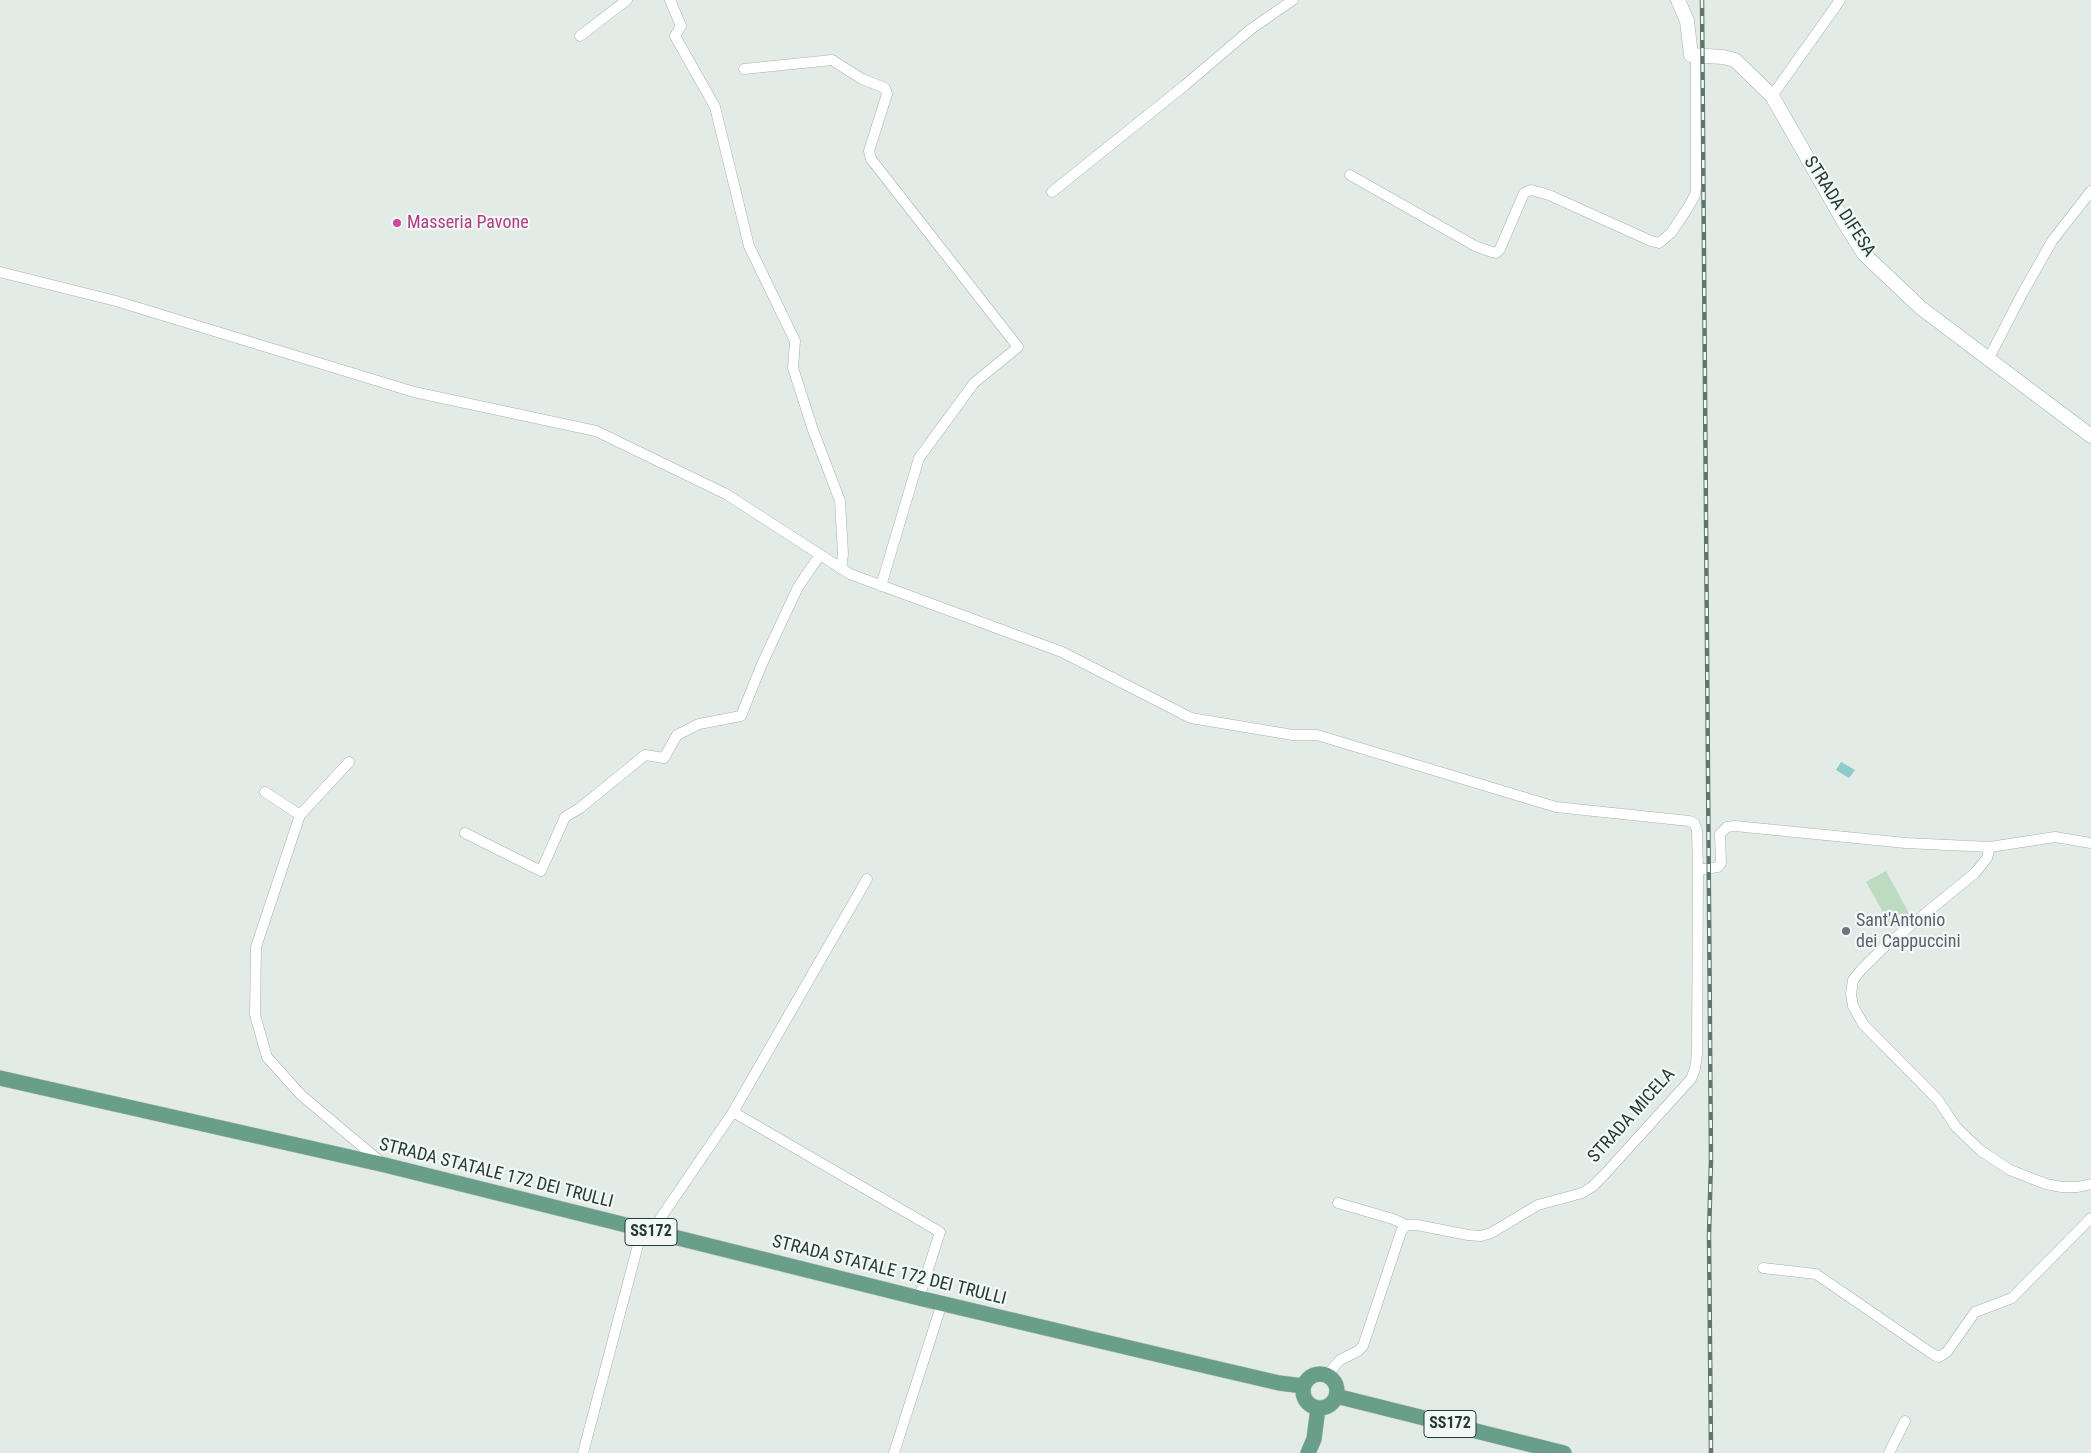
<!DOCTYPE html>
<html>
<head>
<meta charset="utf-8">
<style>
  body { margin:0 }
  canvas { display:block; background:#e2ebe6 }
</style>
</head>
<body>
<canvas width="2091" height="1453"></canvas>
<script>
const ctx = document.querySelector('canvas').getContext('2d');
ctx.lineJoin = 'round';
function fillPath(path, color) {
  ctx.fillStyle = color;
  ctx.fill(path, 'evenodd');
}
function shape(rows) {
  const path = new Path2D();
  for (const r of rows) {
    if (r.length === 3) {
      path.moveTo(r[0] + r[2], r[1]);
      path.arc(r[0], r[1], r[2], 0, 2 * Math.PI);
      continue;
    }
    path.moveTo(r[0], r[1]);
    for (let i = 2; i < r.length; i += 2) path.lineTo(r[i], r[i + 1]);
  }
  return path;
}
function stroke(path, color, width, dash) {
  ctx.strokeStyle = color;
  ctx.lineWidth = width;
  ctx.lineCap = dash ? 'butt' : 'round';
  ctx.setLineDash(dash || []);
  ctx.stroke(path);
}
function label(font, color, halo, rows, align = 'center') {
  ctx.font = font + ' "Roboto Condensed",sans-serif';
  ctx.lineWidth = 4.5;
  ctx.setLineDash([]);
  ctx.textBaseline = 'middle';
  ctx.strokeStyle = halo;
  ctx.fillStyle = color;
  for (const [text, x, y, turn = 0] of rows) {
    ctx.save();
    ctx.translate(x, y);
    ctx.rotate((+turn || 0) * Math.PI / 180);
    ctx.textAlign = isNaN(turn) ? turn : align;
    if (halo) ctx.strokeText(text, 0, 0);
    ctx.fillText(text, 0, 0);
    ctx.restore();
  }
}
fillPath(shape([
  [1886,871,1911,917,1892,928,1866,882]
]), '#bcdbc1');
fillPath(shape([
  [1841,762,1855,770,1849,778,1836,770]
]), '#8dcbcd');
const street = shape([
  [670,0,681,26,675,36,715,107,749,246,795,341,793,368,813,430,840,501,843,554,841,569],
  [580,36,627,0],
  [744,69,832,60,862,79,885,88,887,94,869,151,871,159,1018,347,974,383,919,458,881,586],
  [1772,96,1840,0],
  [1350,175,1475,246,1492,252,1496,253,1500,249,1524,193,1531,190,1549,195,1651,241,1659,243,1671,233,1689,206,1695,195,1696,187,1696,57],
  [1052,192,1184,86,1251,29,1293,0],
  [0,272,116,301,414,392,596,431,726,494,850,574,1062,652,1191,718,1293,735,1317,735,1556,807,1689,821,1694,823,1697,830,1698,870,1718,867,1721,863,1720,834,1727,827,1735,826,1906,843,1990,847,2055,837,2091,843],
  [1989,358,2022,294,2052,241,2091,191],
  [265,792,300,815,256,947,255,1015,267,1057,301,1095,382,1163],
  [300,815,349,762],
  [465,833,541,871,565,817,580,808,645,755,664,758,677,735,699,724,741,716,762,664,798,587,820,555],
  [1990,847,1987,858,1975,873,1883,948,1861,970,1853,980,1851,994,1853,1006,1863,1024,1938,1100,1956,1127,1980,1150,2010,1170,2046,1184,2062,1187,2078,1187,2091,1184],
  [733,1112,940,1232,919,1298],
  [1338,1203,1393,1219,1406,1225],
  [651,1232,733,1112,867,879],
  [1763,1268,1816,1274,1934,1355,1939,1357,1947,1352,1975,1312,2012,1298,2091,1218],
  [1327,1375,1340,1360,1358,1351,1363,1346,1401,1232,1406,1225,1417,1225,1468,1235,1481,1236,1491,1233,1538,1205,1582,1193,1592,1187,1604,1175,1691,1079,1695,1069,1697,1054,1698,870],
  [583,1453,642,1230],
  [894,1453,942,1303],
  [1889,1453,1905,1421]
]);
const secondary = shape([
  [1678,0,1687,21,1691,55,1723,57,1735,60,1772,96,1844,222,1864,254,1921,308,2091,436]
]);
const primary = shape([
  [0,1078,385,1165,919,1298,1206,1366,1279,1383,1303,1386],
  [1320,1391,17],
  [1336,1396,1564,1453],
  [1308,1453,1314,1439,1318,1408]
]);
stroke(street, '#a5b3ac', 11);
stroke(secondary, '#a1b6ad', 15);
stroke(primary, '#c1c8c6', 16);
stroke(street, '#fff', 10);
stroke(secondary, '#fff', 14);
stroke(primary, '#699e8b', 15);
const rail = shape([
  [1702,0,1711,1160,1709,1236,1711,1453]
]);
stroke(rail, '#5e776d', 4.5);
stroke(rail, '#f2f8f5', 2.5, [8]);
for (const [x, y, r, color] of [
  [397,223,5,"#d1479c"],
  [1846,931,5,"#6b7280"]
]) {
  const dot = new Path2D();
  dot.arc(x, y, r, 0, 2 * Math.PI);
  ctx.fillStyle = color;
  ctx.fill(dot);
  stroke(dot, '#f2f8f5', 2);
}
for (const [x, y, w] of [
  [651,1232,52],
  [1450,1424,52]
]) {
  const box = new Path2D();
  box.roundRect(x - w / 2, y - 13.5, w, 27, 4);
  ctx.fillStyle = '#f2f8f5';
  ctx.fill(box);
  stroke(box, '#233b32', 1);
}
label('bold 16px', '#233b32', null, [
  ["SS172",651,1232],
  ["SS172",1450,1424]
]);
label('18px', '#233b32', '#f2f8f5', [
  ["STRADA DIFESA",1839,207,57],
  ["STRADA MICELA",1632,1116,-48],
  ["STRADA STATALE 172 DEI TRULLI",496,1174,14],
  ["STRADA STATALE 172 DEI TRULLI",889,1271,14]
]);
label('18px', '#b23c85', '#f2f8f5', [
  ["Masseria Pavone",407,223]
], 'left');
label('18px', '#5b616d', '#f2f8f5', [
  ["Sant'Antonio",1856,921],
  ["dei Cappuccini",1856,942]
], 'left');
</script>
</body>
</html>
